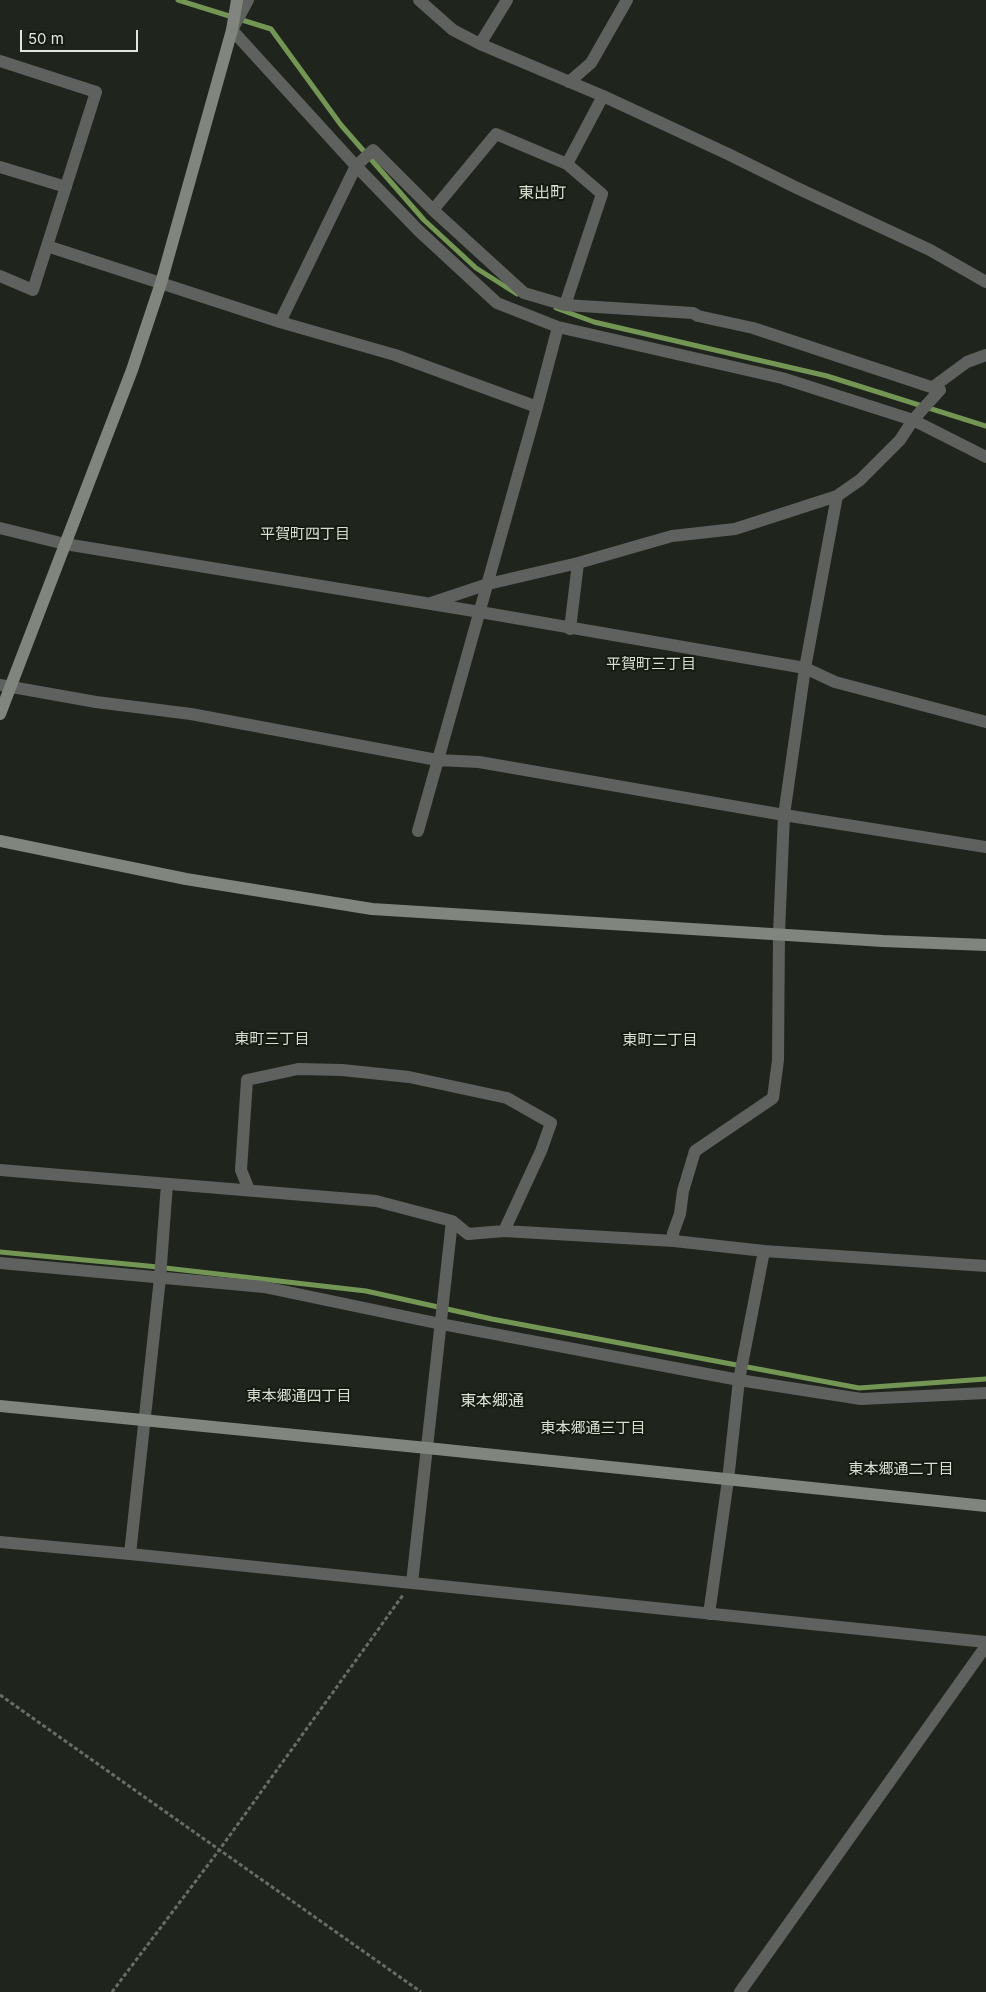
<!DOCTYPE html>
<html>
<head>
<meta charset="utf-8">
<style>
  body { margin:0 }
  #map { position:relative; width:986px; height:1992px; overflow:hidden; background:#1f241c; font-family:Inter,sans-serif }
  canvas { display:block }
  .scale { position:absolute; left:20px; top:30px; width:118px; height:22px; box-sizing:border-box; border:2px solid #e2e5df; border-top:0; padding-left:6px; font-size:15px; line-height:18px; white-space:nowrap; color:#e2e5df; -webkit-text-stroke:4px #161b12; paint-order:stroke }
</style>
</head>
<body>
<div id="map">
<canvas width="986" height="1992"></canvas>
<div class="scale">50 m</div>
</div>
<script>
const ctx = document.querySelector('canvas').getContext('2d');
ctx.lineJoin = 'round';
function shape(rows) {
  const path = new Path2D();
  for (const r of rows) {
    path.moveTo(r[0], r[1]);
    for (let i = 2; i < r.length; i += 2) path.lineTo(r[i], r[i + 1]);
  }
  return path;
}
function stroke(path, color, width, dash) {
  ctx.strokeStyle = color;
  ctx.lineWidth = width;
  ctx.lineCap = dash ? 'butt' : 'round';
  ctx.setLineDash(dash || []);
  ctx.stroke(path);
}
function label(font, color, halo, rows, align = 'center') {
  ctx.font = font + ' Inter,"Noto Sans JP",sans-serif';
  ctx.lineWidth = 4;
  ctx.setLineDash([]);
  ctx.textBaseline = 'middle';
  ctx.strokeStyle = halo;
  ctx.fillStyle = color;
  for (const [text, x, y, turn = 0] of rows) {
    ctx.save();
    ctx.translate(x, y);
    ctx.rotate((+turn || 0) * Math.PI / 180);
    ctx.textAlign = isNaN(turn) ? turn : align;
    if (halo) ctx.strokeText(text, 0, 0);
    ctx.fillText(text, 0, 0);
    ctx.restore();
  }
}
stroke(shape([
  [178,0,271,29,341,125,424,220,476,268,517,294],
  [556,308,594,322,827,376,986,426],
  [0,1252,148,1266,366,1291,492,1319,859,1388,986,1379]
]), '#749655', 5);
stroke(shape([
  [0,1695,421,1992],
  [112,1992,220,1849,403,1595]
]), '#696d66', 3, [4, 2.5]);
stroke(shape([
  [248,0,232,30,356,166,419,231,497,303,558,327,782,378,913,420,986,457],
  [419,0,453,30,480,44,603,96,728,154,797,188,930,250,986,282],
  [480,44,507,0],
  [0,61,96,92,33,290,0,276],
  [569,82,591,63,627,0],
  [567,164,603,96],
  [0,167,66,187],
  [433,210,496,134,567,164,602,194,565,305],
  [47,246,280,322,395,355,537,407],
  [280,322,356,166,373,150,433,210,524,293,565,305,693,313,698,316,753,328,940,390,913,420,900,440,860,480,837,496,735,529,672,536,578,563,570,629],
  [933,387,967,362,986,355],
  [0,528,65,544,480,612,805,668,835,682,986,722],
  [431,603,488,584,578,563],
  [0,685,96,702,191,714,437,760,479,762,784,815,986,847],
  [418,831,537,407,558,327],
  [0,1170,376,1201,452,1221,468,1234,504,1231,674,1241,764,1251,986,1266],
  [249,1190,241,1170,247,1080,298,1069,342,1070,409,1077,507,1098,551,1123,541,1151,504,1231],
  [674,1241,673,1233,680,1214,683,1191,695,1151,773,1098,778,1060,779,933,784,815,805,668,837,496],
  [0,1263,264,1287,441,1324,739,1380,861,1399,986,1393],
  [0,1542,130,1554,986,1642],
  [130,1554,160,1278,167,1184],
  [412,1583,452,1221],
  [709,1614,728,1480,739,1380,764,1251],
  [740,1992,986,1646]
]), '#5e615d', 12);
stroke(shape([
  [0,714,132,370,161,283,232,30,237,0],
  [0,841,186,879,372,909,883,941,986,945],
  [0,1406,427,1448,986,1506]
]), '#80857d', 12);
label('15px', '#d8dfd3', '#161b12', [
  ["平賀町四丁目",305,534],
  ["平賀町三丁目",651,664],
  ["東町三丁目",272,1039],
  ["東町二丁目",660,1040],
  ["東本郷通四丁目",299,1396],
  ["東本郷通三丁目",593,1428],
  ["東本郷通二丁目",901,1469]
]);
label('16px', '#d8dfd3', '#161b12', [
  ["東出町",542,193],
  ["東本郷通",492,1401]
]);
</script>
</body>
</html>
